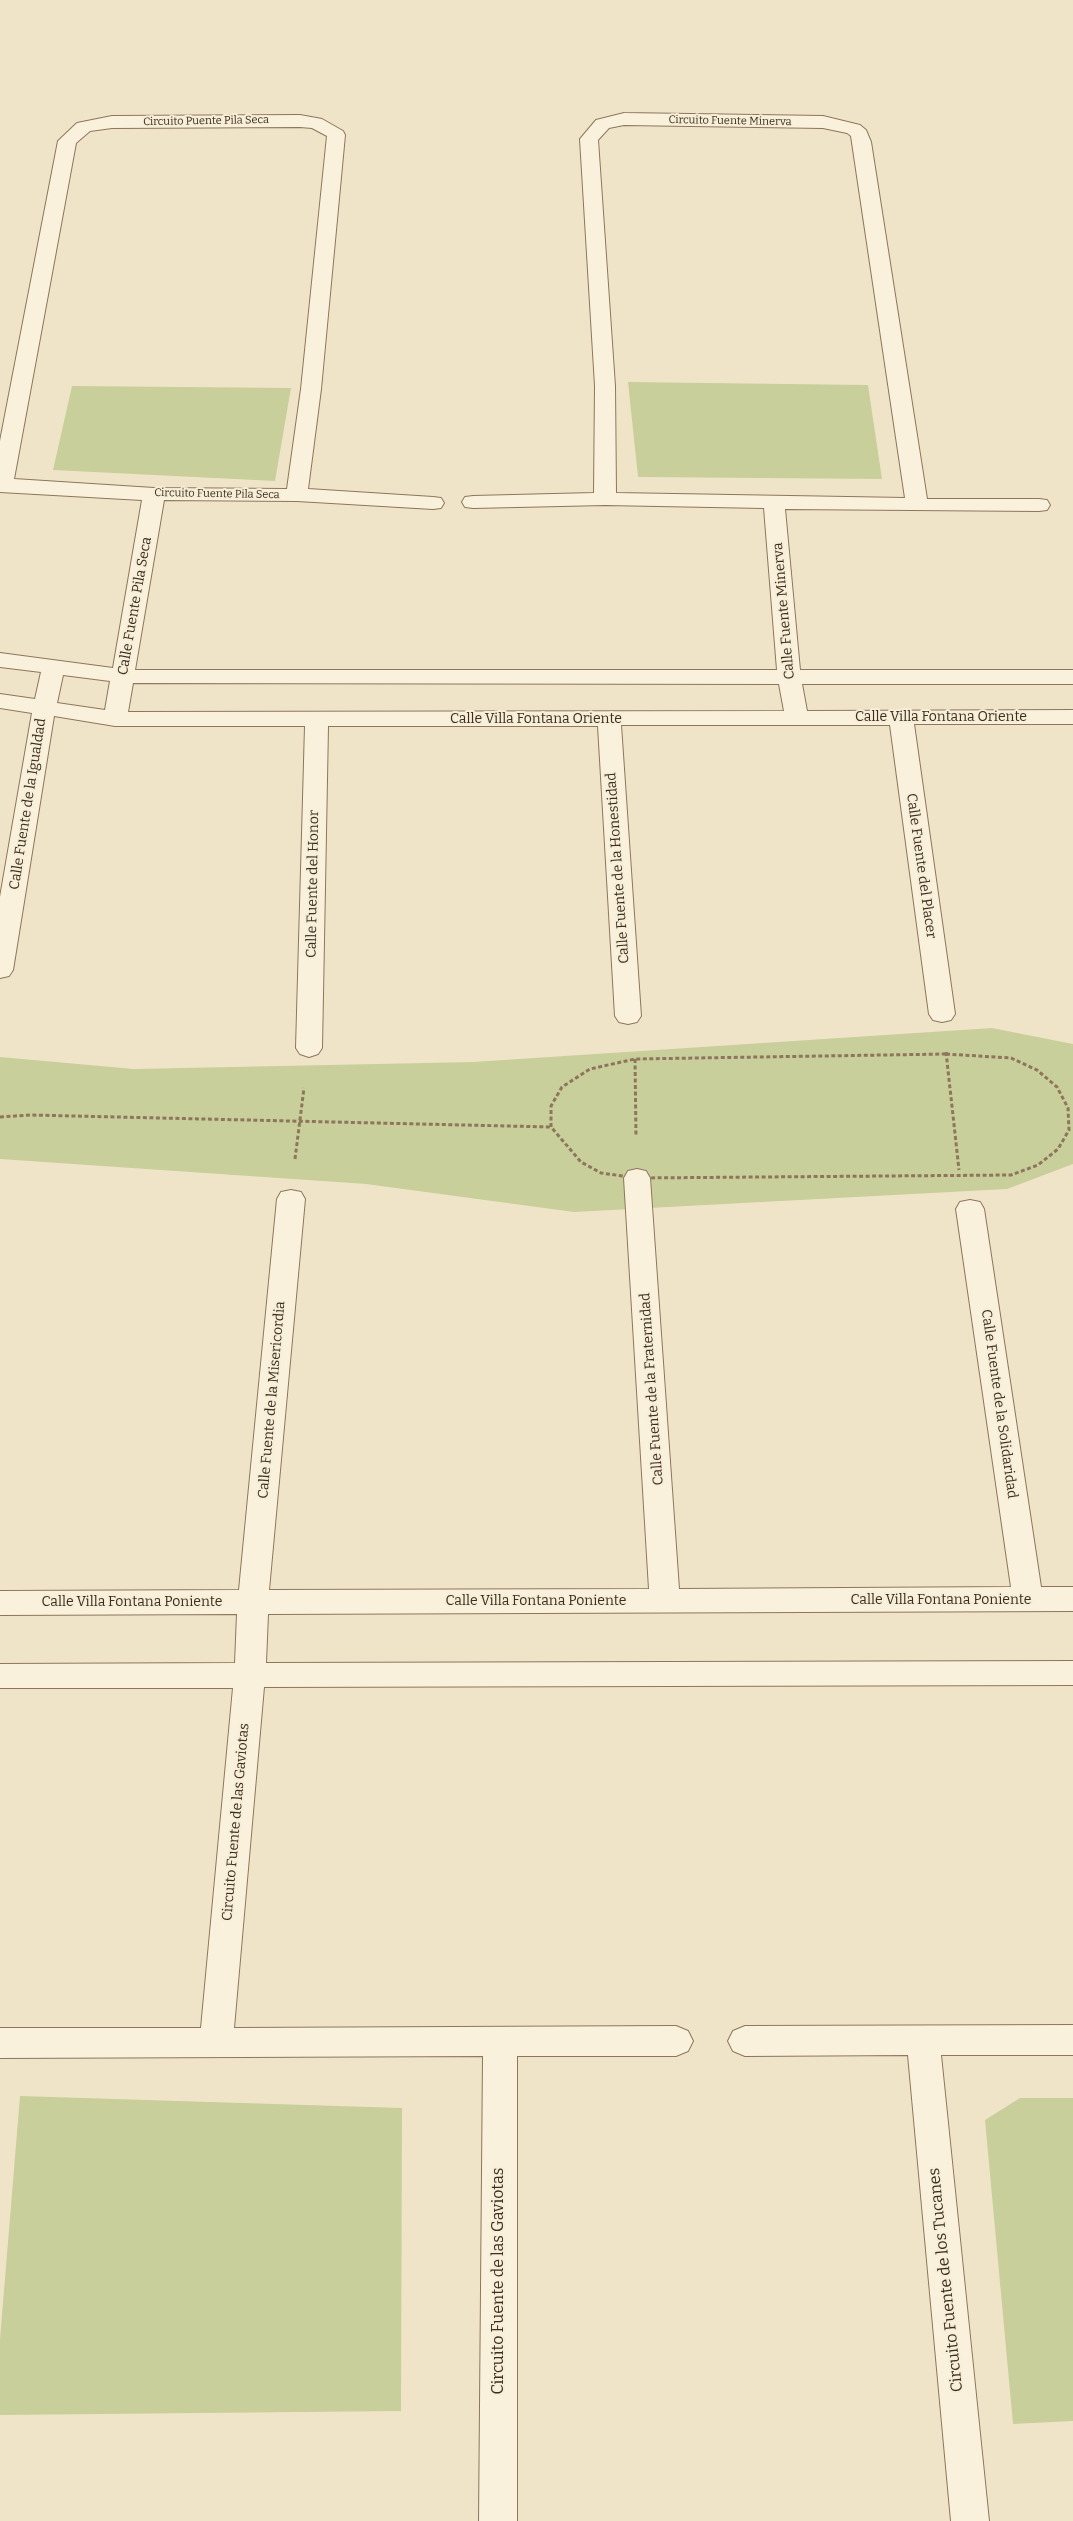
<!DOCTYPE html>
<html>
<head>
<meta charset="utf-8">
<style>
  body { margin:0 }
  canvas { display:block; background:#f0e4c8 }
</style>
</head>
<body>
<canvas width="1073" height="2521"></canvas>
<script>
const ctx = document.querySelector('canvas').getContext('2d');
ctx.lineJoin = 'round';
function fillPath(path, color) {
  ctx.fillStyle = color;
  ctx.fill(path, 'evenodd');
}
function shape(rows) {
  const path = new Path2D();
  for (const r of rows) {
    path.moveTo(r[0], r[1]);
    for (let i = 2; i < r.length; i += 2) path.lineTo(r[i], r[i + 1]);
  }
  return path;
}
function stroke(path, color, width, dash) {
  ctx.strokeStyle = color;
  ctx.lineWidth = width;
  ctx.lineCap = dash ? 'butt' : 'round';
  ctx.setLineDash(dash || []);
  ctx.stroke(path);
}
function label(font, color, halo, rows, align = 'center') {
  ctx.font = font + ' Bitter,serif';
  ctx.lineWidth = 4;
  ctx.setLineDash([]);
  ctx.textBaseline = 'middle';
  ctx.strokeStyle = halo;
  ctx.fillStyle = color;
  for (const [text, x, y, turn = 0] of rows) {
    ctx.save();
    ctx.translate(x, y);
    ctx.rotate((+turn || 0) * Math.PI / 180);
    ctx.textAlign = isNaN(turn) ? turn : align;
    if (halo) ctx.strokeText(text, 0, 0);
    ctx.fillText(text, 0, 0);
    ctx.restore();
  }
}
fillPath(shape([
  [628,382,868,385,882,479,638,477],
  [72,386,291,388,275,481,53,470],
  [992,1028,1073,1044,1073,1164,1007,1189,574,1212,366,1184,0,1159,0,1057,134,1069,473,1062],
  [20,2096,402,2108,401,2411,0,2415,0,2339],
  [1020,2098,1073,2098,1073,2421,1013,2424,985,2120]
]), '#c9cf9b');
const minor = shape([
  [624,113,823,116,860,125,866,130,871,142,927,499,1039,499,1047,500,1050,505,1047,510,1039,511,785,509,800,670,1073,670,1073,684,802,684,807,711,1073,710,1073,724,914,724,955,1014,951,1020,942,1022,933,1020,929,1014,890,725,621,725,641,1016,637,1022,628,1024,619,1022,615,1016,598,726,328,726,322,1048,318,1054,309,1057,300,1054,296,1048,305,726,115,726,54,716,13,970,9,976,0,978,0,897,32,713,0,708,0,694,35,699,41,672,0,667,0,653,113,668,142,500,0,492,0,441,58,141,77,123,112,116,300,115,322,119,343,131,345,135,321,389,308,489,433,497,441,498,444,503,441,508,433,509,297,501,164,500,135,670,777,670,764,508,605,505,473,508,465,507,462,502,465,497,473,496,594,493,595,386,580,139,596,120,624,113],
  [624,125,823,128,847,133,851,136,905,498,616,493,615,386,598,140,609,128,624,125],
  [300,127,312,128,327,136,301,389,287,489,154,488,14,479,76,143,90,131,112,128,300,127],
  [63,675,110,681,105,710,57,703,63,675],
  [133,683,779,684,784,711,128,712,133,683],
  [637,1169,646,1171,650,1178,679,1589,1011,1587,956,1209,960,1202,970,1200,980,1202,984,1209,1041,1587,1073,1587,1073,1611,268,1614,266,1663,1073,1661,1073,1685,264,1687,234,2028,676,2026,688,2031,693,2041,688,2051,676,2056,517,2056,517,2521,479,2521,483,2056,0,2058,0,2028,201,2028,233,1688,0,1688,0,1664,235,1663,237,1614,0,1615,0,1591,239,1590,277,1199,281,1192,291,1190,301,1192,305,1199,269,1590,649,1589,624,1178,628,1171,637,1169],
  [1073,2025,1073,2055,941,2055,989,2521,951,2521,908,2055,745,2056,733,2051,728,2041,733,2031,745,2026,1073,2025]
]);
stroke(minor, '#8d765c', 2);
stroke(shape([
  [946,1052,959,1170],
  [946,1054,1011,1058,1037,1070,1057,1087,1068,1108,1069,1130,1058,1149,1038,1165,1011,1175,637,1178,601,1173,581,1162,551,1127,551,1106,562,1087,590,1069,635,1059,946,1054],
  [635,1059,636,1137],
  [0,1117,30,1115,551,1127],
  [295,1159,304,1088]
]), '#8d765c', 3, [4, 2.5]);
fillPath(minor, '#faf1dc');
label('11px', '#3d2e20', '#f7eed8', [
  ["Circuito Puente Pila Seca",206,121,-1],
  ["Circuito Fuente Minerva",730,121,1],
  ["Circuito Fuente Pila Seca",217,494,1]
]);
label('14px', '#3d2e20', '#f7eed8', [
  ["Calle Fuente Pila Seca",135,606,-80],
  ["Calle Fuente Minerva",784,611,-95],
  ["Calle Villa Fontana Oriente",941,717],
  ["Calle Villa Fontana Oriente",536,719],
  ["Calle Fuente de la Igualdad",28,804,-81],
  ["Calle Fuente del Placer",921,866,82],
  ["Calle Fuente de la Honestidad",618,868,-94],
  ["Calle Fuente del Honor",313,884,-89],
  ["Calle Fuente de la Fraternidad",652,1389,-94],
  ["Calle Fuente de la Misericordia",272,1400,-85],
  ["Calle Fuente de la Solidaridad",999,1404,82],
  ["Calle Villa Fontana Poniente",941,1600],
  ["Calle Villa Fontana Poniente",536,1601],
  ["Calle Villa Fontana Poniente",132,1602],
  ["Circuito Fuente de las Gaviotas",236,1822,-85]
]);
label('16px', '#3d2e20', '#f7eed8', [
  ["Circuito Fuente de los Tucanes",946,2280,-96],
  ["Circuito Fuente de las Gaviotas",499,2281,-90]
]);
</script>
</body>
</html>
